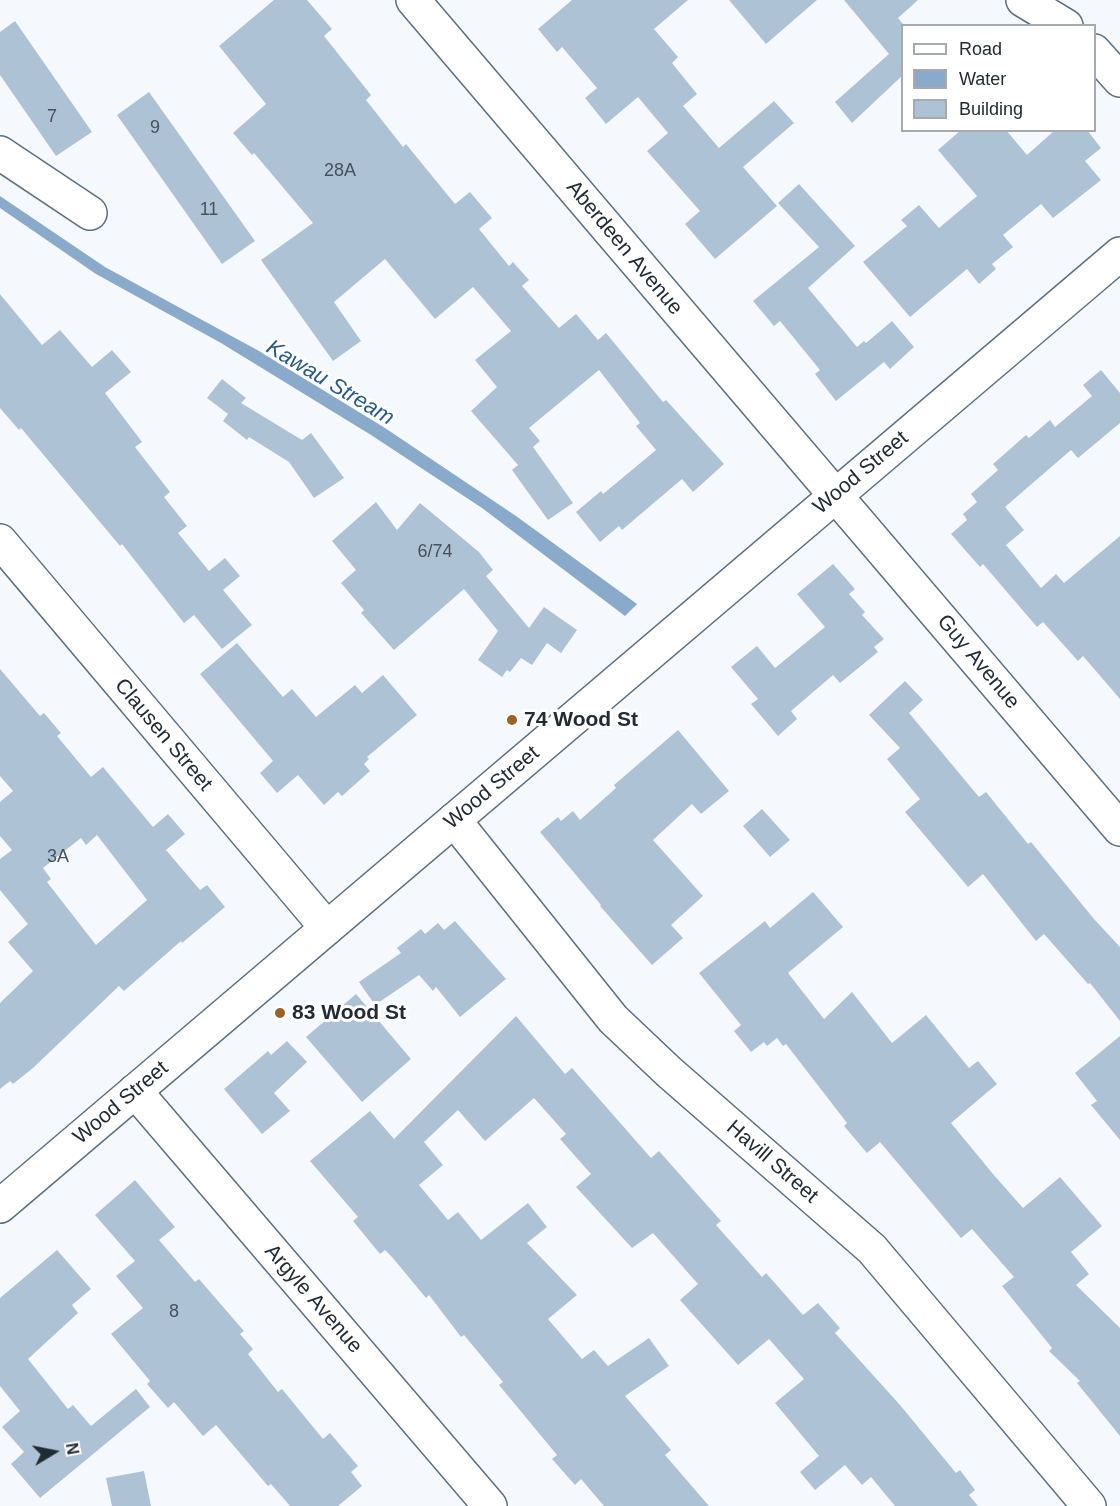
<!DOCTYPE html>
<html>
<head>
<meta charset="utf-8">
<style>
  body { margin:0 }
  #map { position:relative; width:1120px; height:1506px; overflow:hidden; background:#f5f9fd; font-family:Arial,sans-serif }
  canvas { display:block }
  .legend { position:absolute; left:901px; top:24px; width:195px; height:108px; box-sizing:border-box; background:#fff; border:2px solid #a7aaad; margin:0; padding:8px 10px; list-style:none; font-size:18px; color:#232b33 }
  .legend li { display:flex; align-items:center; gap:12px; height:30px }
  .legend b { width:30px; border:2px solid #a7aaad }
  .north { position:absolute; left:24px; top:1422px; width:60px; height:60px; -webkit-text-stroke:4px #fff; paint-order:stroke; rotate:80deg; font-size:16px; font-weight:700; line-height:24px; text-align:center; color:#232b33 }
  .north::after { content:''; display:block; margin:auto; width:21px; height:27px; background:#232b33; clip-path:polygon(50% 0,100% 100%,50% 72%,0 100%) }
</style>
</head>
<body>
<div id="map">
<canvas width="1120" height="1506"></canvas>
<ul class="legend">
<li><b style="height:8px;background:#fff"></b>Road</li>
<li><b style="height:16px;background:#89aacb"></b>Water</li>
<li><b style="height:16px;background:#aec2d6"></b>Building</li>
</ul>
<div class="north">N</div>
</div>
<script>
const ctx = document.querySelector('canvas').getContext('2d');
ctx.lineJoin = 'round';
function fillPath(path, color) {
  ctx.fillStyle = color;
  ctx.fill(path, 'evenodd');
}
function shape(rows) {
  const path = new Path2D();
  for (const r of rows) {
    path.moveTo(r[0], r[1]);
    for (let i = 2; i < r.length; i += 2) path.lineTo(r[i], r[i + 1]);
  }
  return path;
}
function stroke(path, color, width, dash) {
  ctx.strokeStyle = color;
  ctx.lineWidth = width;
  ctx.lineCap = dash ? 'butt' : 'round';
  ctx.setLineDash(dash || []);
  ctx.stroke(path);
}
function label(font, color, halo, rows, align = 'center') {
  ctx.font = font + ' Arial,sans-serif';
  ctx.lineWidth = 6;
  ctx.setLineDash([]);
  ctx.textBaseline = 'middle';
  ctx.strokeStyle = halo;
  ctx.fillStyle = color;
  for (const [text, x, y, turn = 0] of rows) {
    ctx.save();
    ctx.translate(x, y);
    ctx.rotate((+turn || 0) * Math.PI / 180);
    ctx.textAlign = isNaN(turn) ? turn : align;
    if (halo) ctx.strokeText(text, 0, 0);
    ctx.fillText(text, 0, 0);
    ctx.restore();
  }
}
fillPath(shape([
  [0,196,105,267,259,351,385,428,516,516,637,604,625,616,482,508,371,435,221,343,96,274,0,208]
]), '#89aacb');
fillPath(shape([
  [274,0,307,0,332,29,324,36,371,95,366,100,403,147,406,144,455,204,470,192,492,218,479,229,509,266,513,262,529,280,522,286,559,328,576,314,598,340,606,333,663,402,666,400,724,464,693,492,682,479,622,530,619,526,600,542,576,512,601,491,603,494,656,450,636,426,640,423,599,370,529,428,540,441,533,447,573,503,548,520,512,470,518,465,471,411,497,387,475,360,511,331,473,287,435,319,385,259,334,302,361,341,333,361,261,260,313,223,254,153,252,155,233,133,266,104,219,46],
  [572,0,688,0,654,29,678,57,672,63,697,94,683,106,719,148,774,101,794,123,743,167,777,206,715,259,685,224,700,211,647,151,668,133,638,97,606,124,585,98,597,88,562,47,557,52,538,29],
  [729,0,817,0,766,44],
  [844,0,918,0,898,18,903,24,903,75,852,123,835,102,889,54],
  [15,21,92,132,56,156,0,75,0,32],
  [149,92,255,241,222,264,117,115],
  [961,130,1006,130,1027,155,1055,130,1087,130,1101,148,1085,161,1101,180,1053,218,1041,204,1003,235,1013,247,992,264,996,269,979,284,967,269,910,317,863,262,907,226,901,220,919,205,939,228,977,196,938,150],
  [799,184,855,246,808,288,857,347,864,341,866,343,892,321,914,347,890,369,884,362,836,401,815,374,820,370,780,321,774,326,753,301,819,247,778,203],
  [0,294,42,345,60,330,92,367,112,350,131,372,105,393,142,442,135,447,170,492,164,497,187,526,178,533,209,571,225,558,240,576,223,590,252,625,222,649,194,615,184,623,122,544,120,546,21,428,19,430,0,408],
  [1101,370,1120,393,1120,423,1078,458,1071,450,1005,507,1024,530,1006,545,1041,588,1056,574,1064,583,1120,536,1120,699,1083,656,1078,661,1043,622,1037,627,983,564,980,567,951,534,967,520,963,514,977,502,971,494,998,470,993,464,1026,435,1029,438,1050,420,1055,427,1092,396,1083,385],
  [222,379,246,398,241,403,302,440,311,433,344,478,314,498,289,462,249,437,247,440,223,421,228,414,207,398],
  [376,502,397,530,420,503,479,552,493,570,486,576,529,628,544,607,577,630,561,653,547,643,532,665,521,658,510,672,507,670,502,677,478,660,498,631,464,589,394,650,361,613,364,610,341,583,356,570,332,541],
  [833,564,855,589,849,594,865,612,862,615,884,639,874,647,878,652,840,683,833,675,791,711,797,719,778,736,751,704,758,699,731,667,757,646,775,668,825,627,797,594],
  [237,643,283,697,292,689,316,717,355,685,362,693,383,675,417,715,367,757,369,759,364,764,370,771,342,796,338,792,324,805,298,775,277,793,260,773,273,761,200,674],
  [0,669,40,716,44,713,61,733,57,736,91,777,103,767,153,827,168,814,185,834,166,850,200,890,207,885,225,907,182,943,181,941,124,991,119,986,33,1068,13,1084,10,1081,0,1089,0,1003,33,971,8,942,28,924,0,890,0,859,12,850,0,836,0,802,13,791,0,776],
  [97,835,147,900,96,945,47,882,51,879,43,868,81,838,86,845],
  [905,681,923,700,909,713,979,797,986,792,1028,844,1031,842,1094,919,1120,947,1120,1021,1090,983,1088,984,1044,934,1036,941,983,874,968,887,905,812,920,799,887,759,900,748,869,715],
  [678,730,729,791,701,814,692,804,653,840,703,896,671,925,683,938,652,965,600,906,601,905,540,832,558,817,561,821,573,811,580,820,616,788,614,785],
  [762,809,790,840,770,857,743,826],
  [813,892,843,927,788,973,824,1019,852,992,892,1043,926,1015,969,1068,978,1061,997,1084,951,1123,993,1174,1023,1208,1060,1177,1102,1226,1071,1252,1089,1274,1076,1285,1120,1328,1120,1436,1077,1383,1080,1381,1049,1351,1052,1348,1002,1286,1014,1277,972,1229,961,1238,880,1142,867,1153,844,1126,847,1123,786,1044,783,1046,777,1038,767,1046,764,1042,751,1052,734,1031,741,1025,699,973,765,921,770,928],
  [455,921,506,979,460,1017,436,987,433,991,419,975,375,1005,359,982,401,953,397,948,421,929,425,934,438,923,444,930],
  [356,994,411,1059,362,1102,306,1037],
  [516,1016,565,1074,572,1068,651,1158,659,1151,721,1221,716,1225,762,1277,766,1273,803,1315,818,1303,840,1328,835,1333,900,1405,956,1473,960,1470,975,1490,969,1495,978,1506,895,1506,871,1477,862,1485,845,1465,815,1490,800,1472,819,1456,775,1403,804,1379,769,1339,738,1365,680,1300,698,1284,653,1233,632,1248,576,1187,591,1174,560,1139,566,1134,534,1098,485,1141,458,1110,424,1142,443,1165,419,1185,448,1220,458,1212,481,1240,528,1203,547,1227,527,1243,577,1295,548,1319,582,1359,594,1350,608,1366,649,1338,669,1366,625,1396,671,1450,665,1455,709,1506,604,1506,581,1479,575,1485,552,1459,557,1455,499,1385,503,1382,464,1335,461,1337,429,1295,426,1298,392,1257,385,1250,380,1254,353,1221,358,1217,310,1161,370,1111,394,1139],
  [1120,1036,1120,1140,1091,1105,1097,1101,1075,1073],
  [287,1041,307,1062,274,1093,290,1111,262,1134,224,1089,268,1051,271,1055],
  [135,1180,175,1227,159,1240,195,1282,199,1279,244,1331,240,1334,253,1349,248,1354,278,1392,282,1389,323,1439,330,1433,358,1466,351,1472,362,1486,338,1506,290,1506,271,1484,268,1486,216,1425,203,1436,174,1402,168,1408,147,1384,150,1381,111,1334,143,1308,116,1276,135,1261,95,1215],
  [57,1250,91,1289,72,1305,78,1313,28,1359,68,1409,73,1405,91,1426,136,1389,150,1407,40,1498,11,1464,24,1452,2,1427,20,1411,0,1386,0,1298],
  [144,1471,151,1506,112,1506,106,1478]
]), '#aec2d6');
const minor = shape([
  [413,0,1120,829],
  [1023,0,1066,26],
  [1094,51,1120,80],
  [0,153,90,213],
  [0,541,327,928],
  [454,820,613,1019,669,1072,872,1249,1089,1506],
  [135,1091,490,1506]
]);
const tertiary = shape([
  [0,1206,1120,254]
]);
stroke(minor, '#5c6e80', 36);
stroke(tertiary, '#5c6e80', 36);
stroke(minor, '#fff', 33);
stroke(tertiary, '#fff', 33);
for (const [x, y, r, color] of [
  [512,720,6,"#9e6125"],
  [280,1013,6,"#9e6125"]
]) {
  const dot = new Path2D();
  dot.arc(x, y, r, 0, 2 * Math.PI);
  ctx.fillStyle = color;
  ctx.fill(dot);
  stroke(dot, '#fff', 2);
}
label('18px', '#46515c', null, [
  ["7",52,117],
  ["9",155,128],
  ["28A",340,171],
  ["11",209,210],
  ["6/74",435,552],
  ["3A",58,857],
  ["8",174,1312]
]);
label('21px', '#232b33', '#fff', [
  ["Aberdeen Avenue",624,248,50],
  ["Wood Street",861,473,-40],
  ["Guy Avenue",978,662,50],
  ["Clausen Street",163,735,50],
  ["Wood Street",492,788,-40],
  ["Wood Street",121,1103,-40],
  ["Havill Street",772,1162,41],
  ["Argyle Avenue",313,1299,49]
]);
label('bold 21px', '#232b33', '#fff', [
  ["74 Wood St",524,720],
  ["83 Wood St",292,1013]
], 'left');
label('italic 22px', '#295a87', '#fff', [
  ["Kawau Stream",330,383,31]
]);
</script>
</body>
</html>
